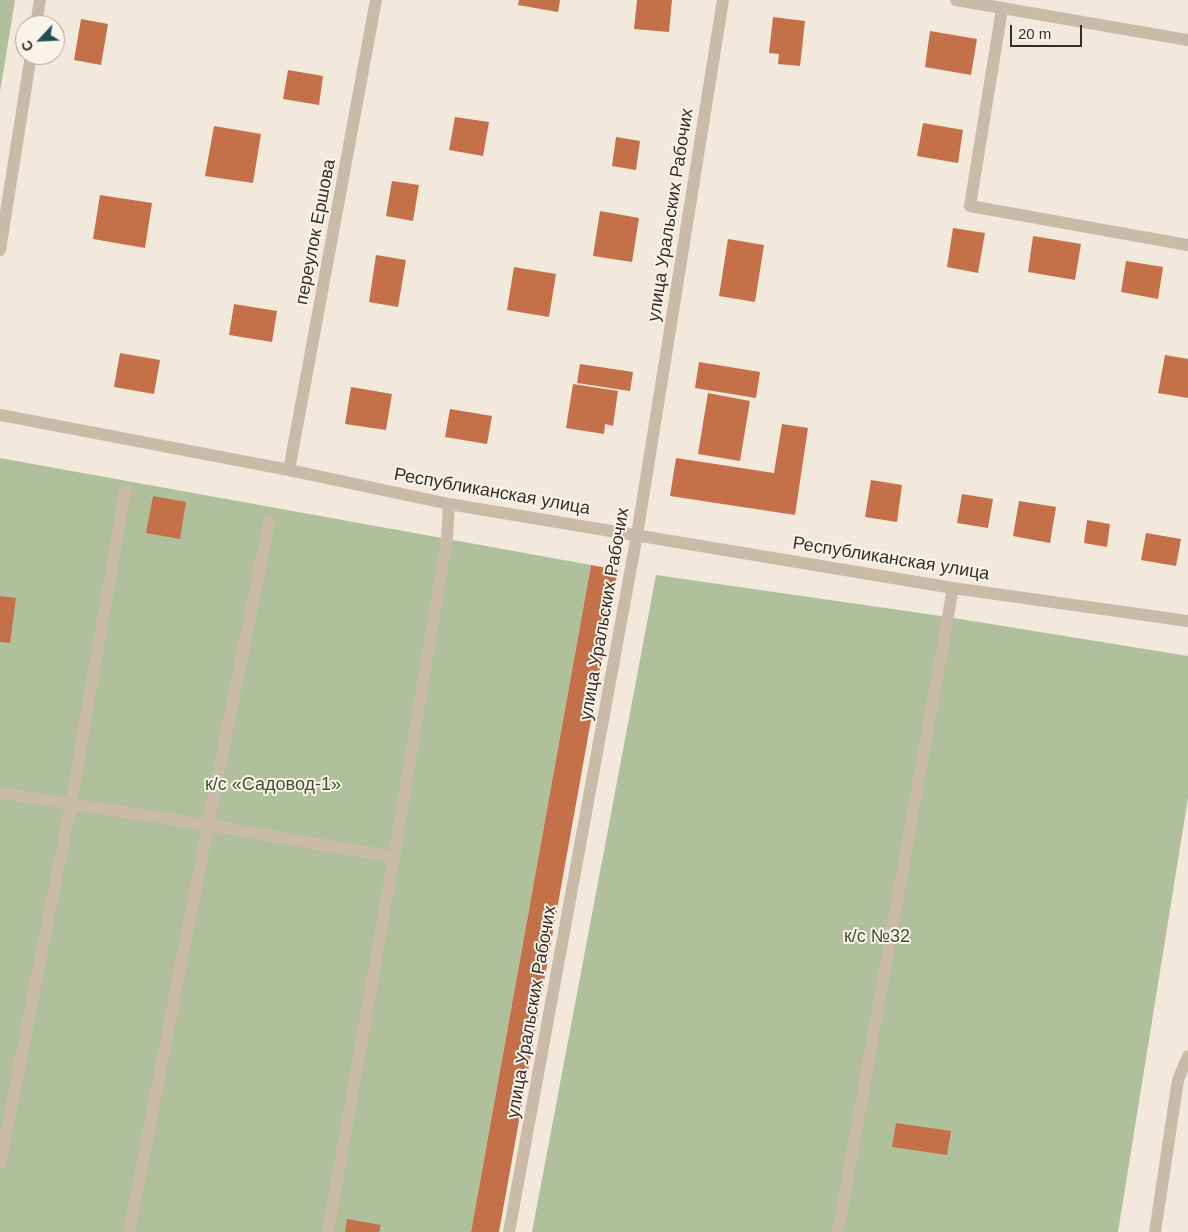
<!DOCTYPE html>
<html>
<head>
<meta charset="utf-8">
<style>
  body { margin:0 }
  #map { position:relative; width:1188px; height:1232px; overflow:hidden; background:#f2e9dc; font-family:Arial,sans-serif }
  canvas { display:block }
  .north { position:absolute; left:15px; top:15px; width:50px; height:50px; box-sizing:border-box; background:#f9f3e9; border:1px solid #aba49c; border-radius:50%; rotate:245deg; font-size:14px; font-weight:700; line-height:20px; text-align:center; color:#372e28 }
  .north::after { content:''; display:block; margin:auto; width:18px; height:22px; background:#1e4f57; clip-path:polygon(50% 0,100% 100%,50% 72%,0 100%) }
  .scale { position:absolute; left:1010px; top:25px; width:72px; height:22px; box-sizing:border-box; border:2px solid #372e28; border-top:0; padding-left:6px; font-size:15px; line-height:18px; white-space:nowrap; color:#372e28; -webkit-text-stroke:4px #f9f3e9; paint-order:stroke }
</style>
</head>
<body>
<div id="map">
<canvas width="1188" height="1232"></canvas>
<div class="north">С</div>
<div class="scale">20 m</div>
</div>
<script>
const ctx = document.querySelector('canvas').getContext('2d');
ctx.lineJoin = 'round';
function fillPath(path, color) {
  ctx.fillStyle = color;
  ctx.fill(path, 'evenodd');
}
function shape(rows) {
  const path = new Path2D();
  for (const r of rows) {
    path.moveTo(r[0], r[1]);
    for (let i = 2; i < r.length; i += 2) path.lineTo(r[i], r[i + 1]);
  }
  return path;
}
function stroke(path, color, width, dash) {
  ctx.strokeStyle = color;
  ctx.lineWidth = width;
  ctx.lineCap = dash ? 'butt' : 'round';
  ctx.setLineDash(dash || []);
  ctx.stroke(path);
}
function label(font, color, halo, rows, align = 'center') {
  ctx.font = font + ' Arial,sans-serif';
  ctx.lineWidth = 4;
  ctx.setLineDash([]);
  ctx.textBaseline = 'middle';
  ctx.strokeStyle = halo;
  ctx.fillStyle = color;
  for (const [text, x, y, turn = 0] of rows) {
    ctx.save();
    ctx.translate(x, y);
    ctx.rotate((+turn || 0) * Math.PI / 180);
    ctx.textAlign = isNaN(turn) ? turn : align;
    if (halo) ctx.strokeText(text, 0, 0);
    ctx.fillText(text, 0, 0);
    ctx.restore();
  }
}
fillPath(shape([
  [0,0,15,0,0,92],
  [0,458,591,565,471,1232,0,1232],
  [656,575,948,617,1188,656,1188,798,1118,1232,532,1232]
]), '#b1c09c');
fillPath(shape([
  [519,0,560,0,558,12,518,5],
  [637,0,672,0,669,32,634,29],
  [773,17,805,21,800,66,778,64,779,54,769,53],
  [81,19,108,24,101,65,74,60],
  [930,31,977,39,971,75,925,67],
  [288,70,323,76,319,105,283,99],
  [455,117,489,122,483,156,449,150],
  [923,123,963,130,958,163,917,156],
  [214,126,261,134,253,183,205,176],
  [616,137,640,141,636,170,612,166],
  [392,181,419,185,413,221,386,216],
  [100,195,152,203,145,248,93,239],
  [600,211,639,218,632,262,593,256],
  [953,228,985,233,978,273,947,267],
  [1033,236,1081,244,1075,280,1028,272],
  [728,239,764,245,755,302,719,296],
  [376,255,406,260,398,307,369,302],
  [1126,261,1163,267,1158,299,1121,292],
  [514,267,556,274,549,317,507,310],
  [234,304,277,311,272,342,229,335],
  [120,353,160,360,154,394,114,387],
  [1165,355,1188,359,1188,398,1158,393],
  [699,362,760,372,756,398,695,388],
  [580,364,633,372,630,391,577,383],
  [573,384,618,391,613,426,605,424,604,434,566,428],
  [351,387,392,394,386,430,345,424],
  [708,393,750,401,740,461,698,454],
  [450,409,492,416,487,444,445,437],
  [782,424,808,428,795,515,670,496,676,458,774,473],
  [871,480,902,485,897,522,865,517],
  [962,494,993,499,988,528,957,523],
  [153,496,186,502,180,539,146,533],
  [1019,501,1056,507,1050,543,1013,536],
  [1087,520,1110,524,1107,547,1084,543],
  [1146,533,1181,539,1176,566,1141,560],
  [591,565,618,570,499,1232,471,1232],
  [0,596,16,598,10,643,0,642],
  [896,1123,951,1131,947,1155,892,1147],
  [347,1219,381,1225,379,1232,345,1232]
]), '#c47048');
stroke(shape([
  [956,0,1188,40],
  [1002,9,970,206,1188,245],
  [36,25,40,0],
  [0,250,31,55],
  [0,415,289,470,449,504,953,588,1188,621],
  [289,470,376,0],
  [0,793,208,825,394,857],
  [0,1164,71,804,125,491],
  [129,1232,208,825,269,522],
  [328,1232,394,857,447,538,449,504],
  [509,1232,637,535,723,0],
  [838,1232,953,588],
  [1155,1232,1178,1080,1188,1056]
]), '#cabaa8', 12);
label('18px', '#372e28', '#f9f3e9', [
  ["улица Уральских Рабочих",671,215,-81],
  ["переулок Ершова",316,232,-79],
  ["Республиканская улица",492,492,10],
  ["Республиканская улица",891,559,9],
  ["улица Уральских Рабочих",605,614,-80],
  ["улица Уральских Рабочих",532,1012,-80]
]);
label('18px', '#42542c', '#f9f3e9', [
  ["к/с «Садовод-1»",273,785],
  ["к/с №32",877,937]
]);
</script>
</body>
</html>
